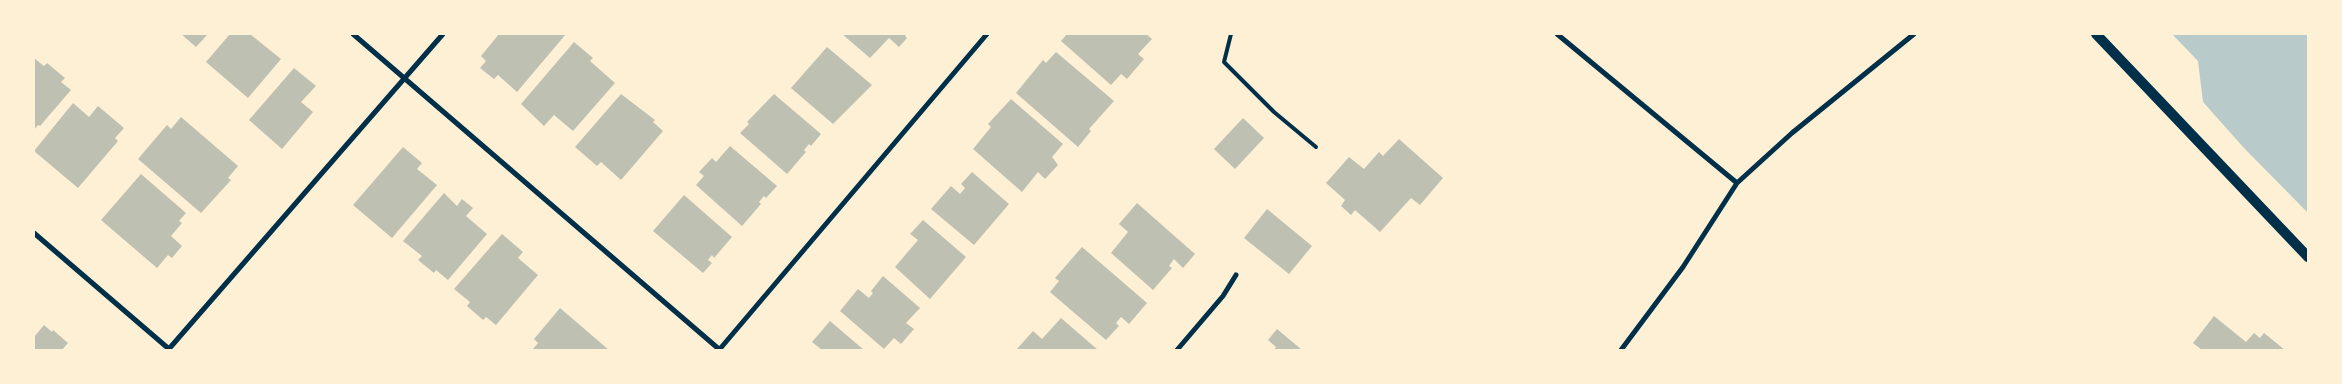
<!DOCTYPE html>
<html>
<head>
<meta charset="utf-8">
<style>
  body { margin:0 }
  #map { position:relative; width:2342px; height:384px; overflow:hidden; background:#fdf0d5; font-family:"Golos Text",sans-serif }
  canvas { display:block }
  .frame { position:absolute; inset:0; border:35px solid #fdf0d5; pointer-events:none }
</style>
</head>
<body>
<div id="map">
<canvas width="2342" height="384"></canvas>
<div class="frame"></div>
</div>
<script>
const ctx = document.querySelector('canvas').getContext('2d');
ctx.lineJoin = 'round';
function fillPath(path, color) {
  ctx.fillStyle = color;
  ctx.fill(path, 'evenodd');
}
function shape(rows) {
  const path = new Path2D();
  for (const r of rows) {
    path.moveTo(r[0], r[1]);
    for (let i = 2; i < r.length; i += 2) path.lineTo(r[i], r[i + 1]);
  }
  return path;
}
function stroke(path, color, width, dash) {
  ctx.strokeStyle = color;
  ctx.lineWidth = width;
  ctx.lineCap = dash ? 'butt' : 'round';
  ctx.setLineDash(dash || []);
  ctx.stroke(path);
}
fillPath(shape([
  [2172,34,2308,34,2308,213,2244,148,2203,102,2198,61]
]), '#b9caca');
fillPath(shape([
  [181,34,208,34,196,47],
  [230,34,250,34,281,59,248,98,206,62],
  [499,34,566,34,517,92,498,75,494,79,480,68,486,61,481,56],
  [842,34,907,34,905,36,907,38,899,47,889,38,870,58],
  [1067,34,1146,34,1152,39,1138,54,1144,59,1127,79,1121,74,1111,85,1061,41],
  [574,42,593,58,590,61,615,83,573,131,554,115,544,126,521,104],
  [827,47,872,85,833,124,791,88],
  [1056,52,1114,101,1089,129,1091,131,1078,147,1016,93,1043,60,1046,63],
  [34,58,44,66,47,63,65,78,61,82,71,90,40,126,38,125,34,130],
  [294,68,316,86,301,102,313,112,282,149,249,120],
  [621,94,655,120,653,122,663,131,621,180,601,162,597,166,575,147],
  [774,94,821,134,811,146,809,144,804,150,806,152,787,174,740,133,749,124,747,122],
  [1011,99,1063,144,1052,157,1058,165,1045,179,1038,172,1022,192,973,149,991,127,988,124],
  [73,103,89,117,98,106,124,128,115,138,118,141,78,188,34,151],
  [181,117,238,166,228,178,231,180,201,213,138,159,167,125,171,129],
  [1243,118,1264,138,1235,169,1214,149],
  [1399,139,1443,178,1420,205,1411,198,1380,232,1355,210,1351,215,1341,206,1345,200,1326,183,1349,157,1364,169,1379,152,1383,156],
  [730,146,777,186,766,198,764,196,759,202,761,204,742,226,696,185,704,176,699,172,712,158,716,162],
  [403,147,422,163,417,169,437,185,392,238,353,205],
  [972,172,1009,204,974,245,931,209,951,186,960,194,965,188,961,184],
  [141,174,186,213,179,221,182,223,171,236,182,246,172,258,168,255,157,268,101,220],
  [444,193,457,206,462,199,473,208,466,216,487,234,448,280,436,270,434,273,418,260,422,256,403,241],
  [684,195,732,237,714,258,712,255,708,260,712,263,703,273,653,231],
  [1137,203,1195,254,1183,268,1174,259,1169,266,1172,268,1153,290,1111,253,1128,232,1119,224],
  [1267,209,1312,246,1289,274,1244,238],
  [923,220,966,257,930,299,895,267,918,240,910,234],
  [502,234,523,252,518,258,538,275,496,325,486,317,483,320,467,306,470,302,454,289],
  [1082,247,1147,303,1129,324,1121,317,1116,323,1119,326,1106,340,1050,292,1059,281,1055,278],
  [883,276,920,308,906,323,914,329,901,344,894,338,884,349,840,311,858,289,869,298,873,293,871,291],
  [560,308,609,350,532,350,538,343,534,339],
  [2214,316,2246,342,2254,333,2260,338,2264,333,2285,350,2202,350,2193,343],
  [1061,318,1098,350,1016,350,1033,331,1042,339],
  [830,321,864,350,822,350,812,342],
  [44,325,52,332,53,330,68,343,62,350,34,350,34,337],
  [1277,329,1302,350,1274,350,1276,347,1268,340]
]), '#bec0b2');
stroke(shape([
  [1231,34,1224,62,1274,112,1316,147]
]), '#003049', 4);
stroke(shape([
  [353,34,720,350],
  [1557,34,1737,183],
  [34,233,169,349],
  [168,350,443,34],
  [719,350,987,34],
  [1177,350,1223,296,1236,275],
  [1621,350,1683,267,1737,183,1792,133,1914,34]
]), '#003049', 5);
stroke(shape([
  [2096,34,2308,257]
]), '#003049', 10);
</script>
</body>
</html>
